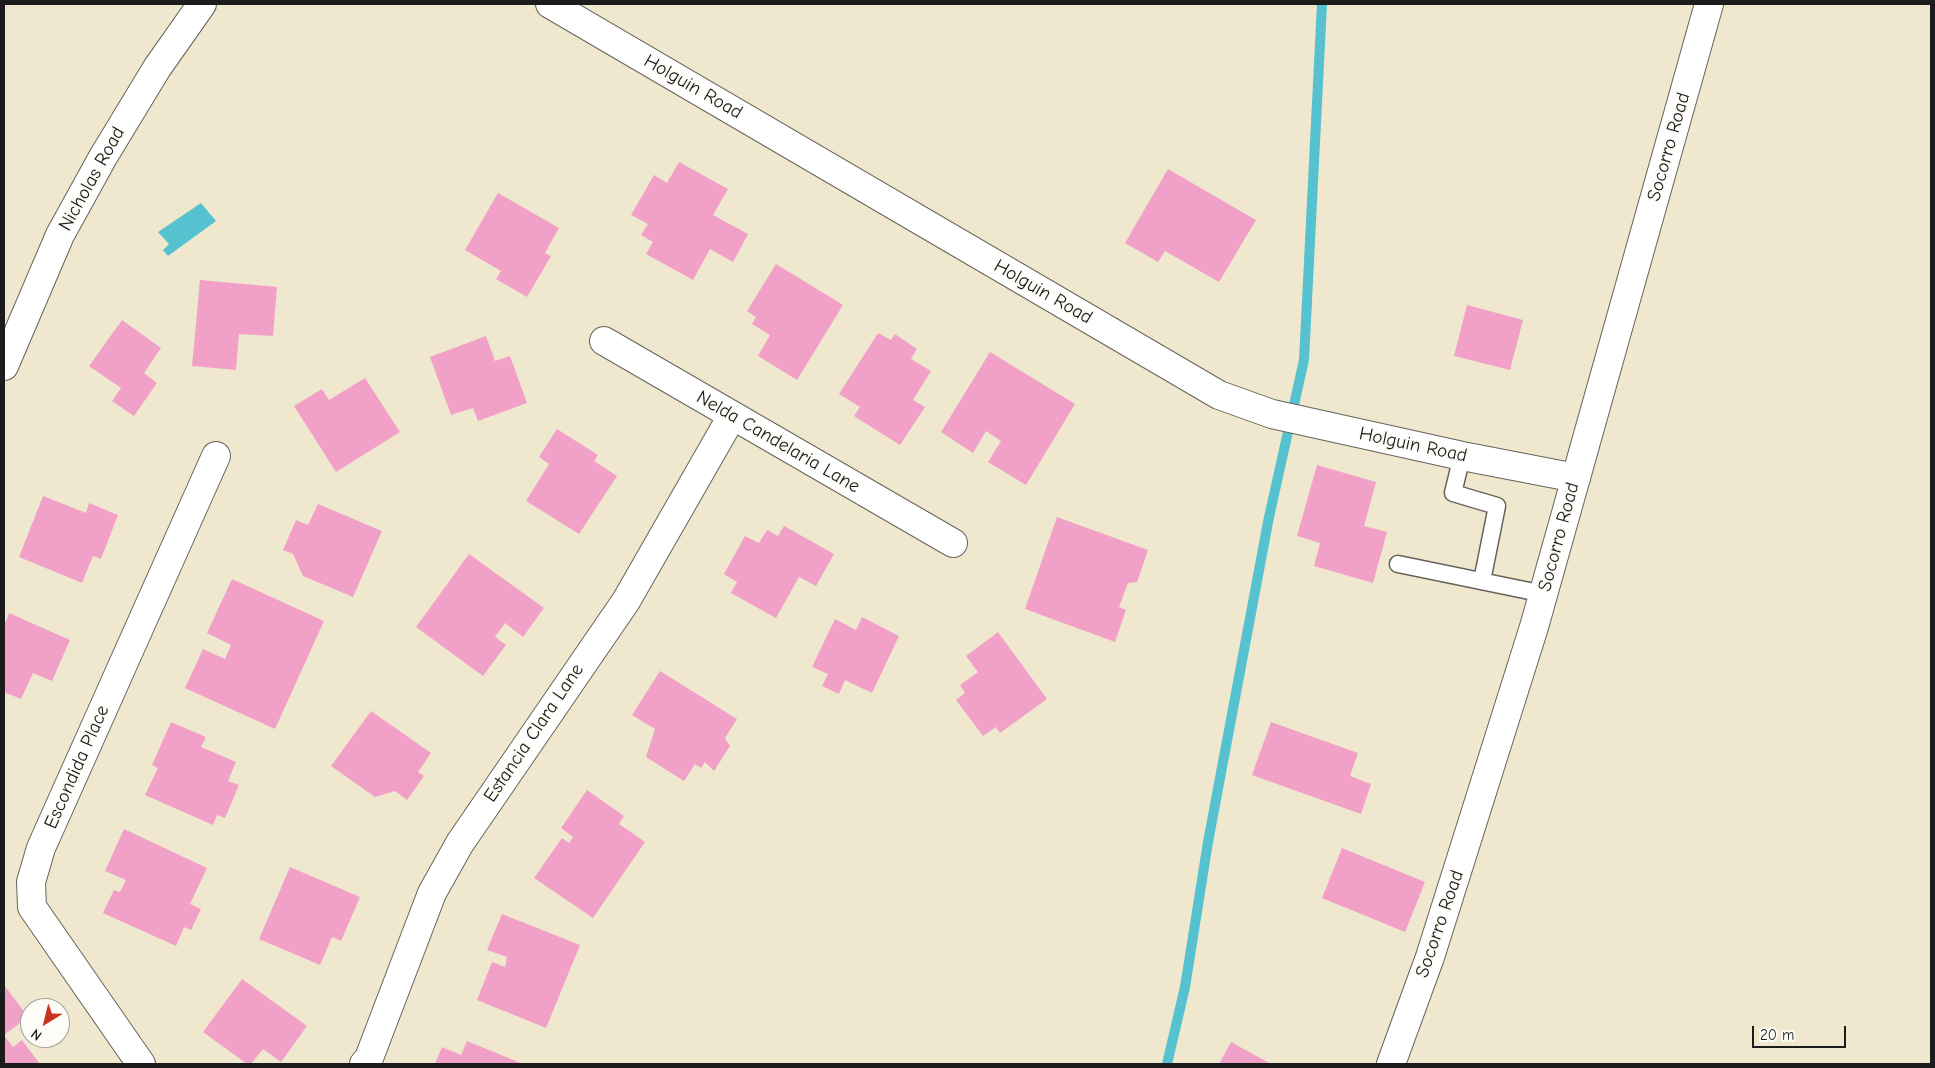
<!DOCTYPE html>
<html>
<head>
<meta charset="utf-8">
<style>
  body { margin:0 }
  #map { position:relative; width:1935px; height:1068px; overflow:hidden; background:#efe8ce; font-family:"Comic Neue",sans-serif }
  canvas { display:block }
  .frame { position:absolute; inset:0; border:5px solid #1c1c1c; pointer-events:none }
  .north { position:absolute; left:20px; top:998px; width:50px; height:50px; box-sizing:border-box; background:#fdfcf7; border:1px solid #a3a29f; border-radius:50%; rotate:216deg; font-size:14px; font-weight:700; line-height:20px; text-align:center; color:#1c1c1c }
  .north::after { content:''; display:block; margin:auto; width:18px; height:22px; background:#c8321e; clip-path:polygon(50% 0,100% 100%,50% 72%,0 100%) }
  .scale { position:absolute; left:1752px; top:1026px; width:94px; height:22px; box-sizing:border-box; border:2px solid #1c1c1c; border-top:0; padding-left:6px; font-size:15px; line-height:18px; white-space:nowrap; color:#1c1c1c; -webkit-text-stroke:4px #fdfcf7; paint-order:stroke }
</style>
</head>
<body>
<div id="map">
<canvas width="1935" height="1068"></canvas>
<div class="frame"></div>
<div class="north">N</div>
<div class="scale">20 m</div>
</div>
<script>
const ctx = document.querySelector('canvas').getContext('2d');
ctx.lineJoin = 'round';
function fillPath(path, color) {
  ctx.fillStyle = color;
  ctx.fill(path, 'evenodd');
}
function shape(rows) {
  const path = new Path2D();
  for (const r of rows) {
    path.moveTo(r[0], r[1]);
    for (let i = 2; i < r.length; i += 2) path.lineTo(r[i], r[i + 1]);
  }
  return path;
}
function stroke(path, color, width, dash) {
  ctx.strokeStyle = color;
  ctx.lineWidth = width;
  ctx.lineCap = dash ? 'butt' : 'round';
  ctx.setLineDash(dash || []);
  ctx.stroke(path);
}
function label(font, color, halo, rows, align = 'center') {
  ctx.font = font + ' "Comic Neue",sans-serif';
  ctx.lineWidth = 4;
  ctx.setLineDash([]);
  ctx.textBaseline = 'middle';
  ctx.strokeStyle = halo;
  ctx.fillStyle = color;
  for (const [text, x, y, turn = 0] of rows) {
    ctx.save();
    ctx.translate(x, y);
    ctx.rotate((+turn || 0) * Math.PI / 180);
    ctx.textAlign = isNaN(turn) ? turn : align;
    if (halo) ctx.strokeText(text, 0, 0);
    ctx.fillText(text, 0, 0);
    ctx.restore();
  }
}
fillPath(shape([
  [201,203,216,221,168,256,163,250,169,244,158,232]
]), '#56c2cf');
stroke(shape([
  [1167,1064,1185,987,1208,842,1269,517,1304,360,1322,4]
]), '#56c2cf', 10);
fillPath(shape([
  [679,162,728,189,713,215,748,234,733,262,710,249,693,280,646,254,653,242,641,235,648,224,631,215,654,175,667,183],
  [1168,169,1256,220,1219,282,1165,251,1158,262,1125,243],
  [498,193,559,228,545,253,551,256,527,297,496,279,501,271,465,250],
  [776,264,843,305,797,380,758,356,770,335,752,324,756,317,747,311],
  [200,280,277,287,273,336,239,334,236,370,192,366],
  [1467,305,1523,320,1510,370,1454,356],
  [122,320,161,348,144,373,157,383,134,416,112,401,121,388,89,366],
  [878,333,891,340,895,334,917,349,911,359,931,371,913,400,925,407,900,445,854,416,860,407,839,394],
  [486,336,495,361,510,356,527,403,478,421,473,408,451,415,430,357],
  [990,352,1075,404,1026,485,988,462,1001,441,986,431,973,453,941,432],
  [365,378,400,432,336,472,294,406,322,389,329,400],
  [557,429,598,455,594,461,617,476,579,534,526,501,549,464,539,457],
  [1317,465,1376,482,1364,526,1387,532,1373,583,1314,566,1320,543,1297,536],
  [43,496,86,513,89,503,118,515,101,559,93,556,82,583,19,557],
  [318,504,382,531,353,597,303,576,293,554,283,550,296,520,308,525],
  [1057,517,1148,550,1137,582,1128,583,1119,607,1126,610,1115,642,1025,609],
  [784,526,834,554,816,586,799,577,776,618,731,593,737,582,724,574,745,536,759,543,767,530,778,536],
  [469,554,544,608,523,637,505,623,495,637,506,645,483,676,416,627],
  [232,579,324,621,275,729,185,688,203,649,225,659,231,645,207,633],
  [9,613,70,640,52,681,33,673,21,699,4,692,4,621,6,622],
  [862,617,899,636,872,693,845,680,839,694,822,686,828,674,812,667,835,619,856,630],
  [998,632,1047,699,1000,733,996,727,983,736,956,700,965,693,960,685,978,672,966,656],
  [660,671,737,719,725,738,730,746,714,771,705,762,701,768,695,764,684,781,646,757,655,729,632,715],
  [371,711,431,753,418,772,424,776,407,800,395,791,375,797,331,766],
  [171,722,206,737,201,747,236,762,228,781,239,785,225,818,217,815,213,825,145,795,158,768,152,765],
  [1271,722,1358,753,1350,776,1371,784,1361,814,1252,775],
  [587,790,624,816,619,824,645,842,593,918,534,878,562,838,569,843,573,837,561,828],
  [124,829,207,868,190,904,201,909,191,930,184,927,176,946,103,913,114,890,120,892,126,880,105,871],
  [1342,848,1425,882,1405,932,1322,898],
  [290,867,360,897,341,941,332,937,320,965,259,939],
  [502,914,580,945,546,1028,477,1000,492,962,505,967,507,957,487,950],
  [242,979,307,1026,281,1062,263,1049,251,1064,247,1064,203,1032],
  [4,985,28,1017,4,1035,13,1047,22,1040,40,1064,4,1064],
  [467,1041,523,1064,435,1064,442,1047,461,1055],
  [1231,1042,1271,1064,1219,1064]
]), '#f1a1c8');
const lane = shape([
  [1462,456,1453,493,1497,506,1482,581],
  [1398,564,1544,594]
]);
const street = shape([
  [550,4,1219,395,1272,414,1462,456,1576,478],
  [604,341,953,543],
  [4,366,60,235,103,157,157,68,202,4],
  [141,1064,32,907,31,882,41,848,216,456],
  [364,1064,369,1058,432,893,460,843,626,601,732,416]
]);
const secondary = shape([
  [1391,1064,1430,957,1534,627,1709,4]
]);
stroke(lane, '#66635a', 19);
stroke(street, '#66635a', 30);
stroke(secondary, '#66635a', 30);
stroke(lane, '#fff', 16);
stroke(street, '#fff', 28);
stroke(secondary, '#fff', 28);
label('19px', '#1c1c1c', '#fdfcf7', [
  ["Holguin Road",693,87,30],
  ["Socorro Road",1669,147,-74],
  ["Nicholas Road",92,179,-61],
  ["Holguin Road",1043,292,30],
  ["Nelda Candelaria Lane",778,442,30],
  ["Holguin Road",1413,445,12],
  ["Socorro Road",1559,537,-75],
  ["Estancia Clara Lane",534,733,-56],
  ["Escondida Place",77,767,-66],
  ["Socorro Road",1440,924,-71]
]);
</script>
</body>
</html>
